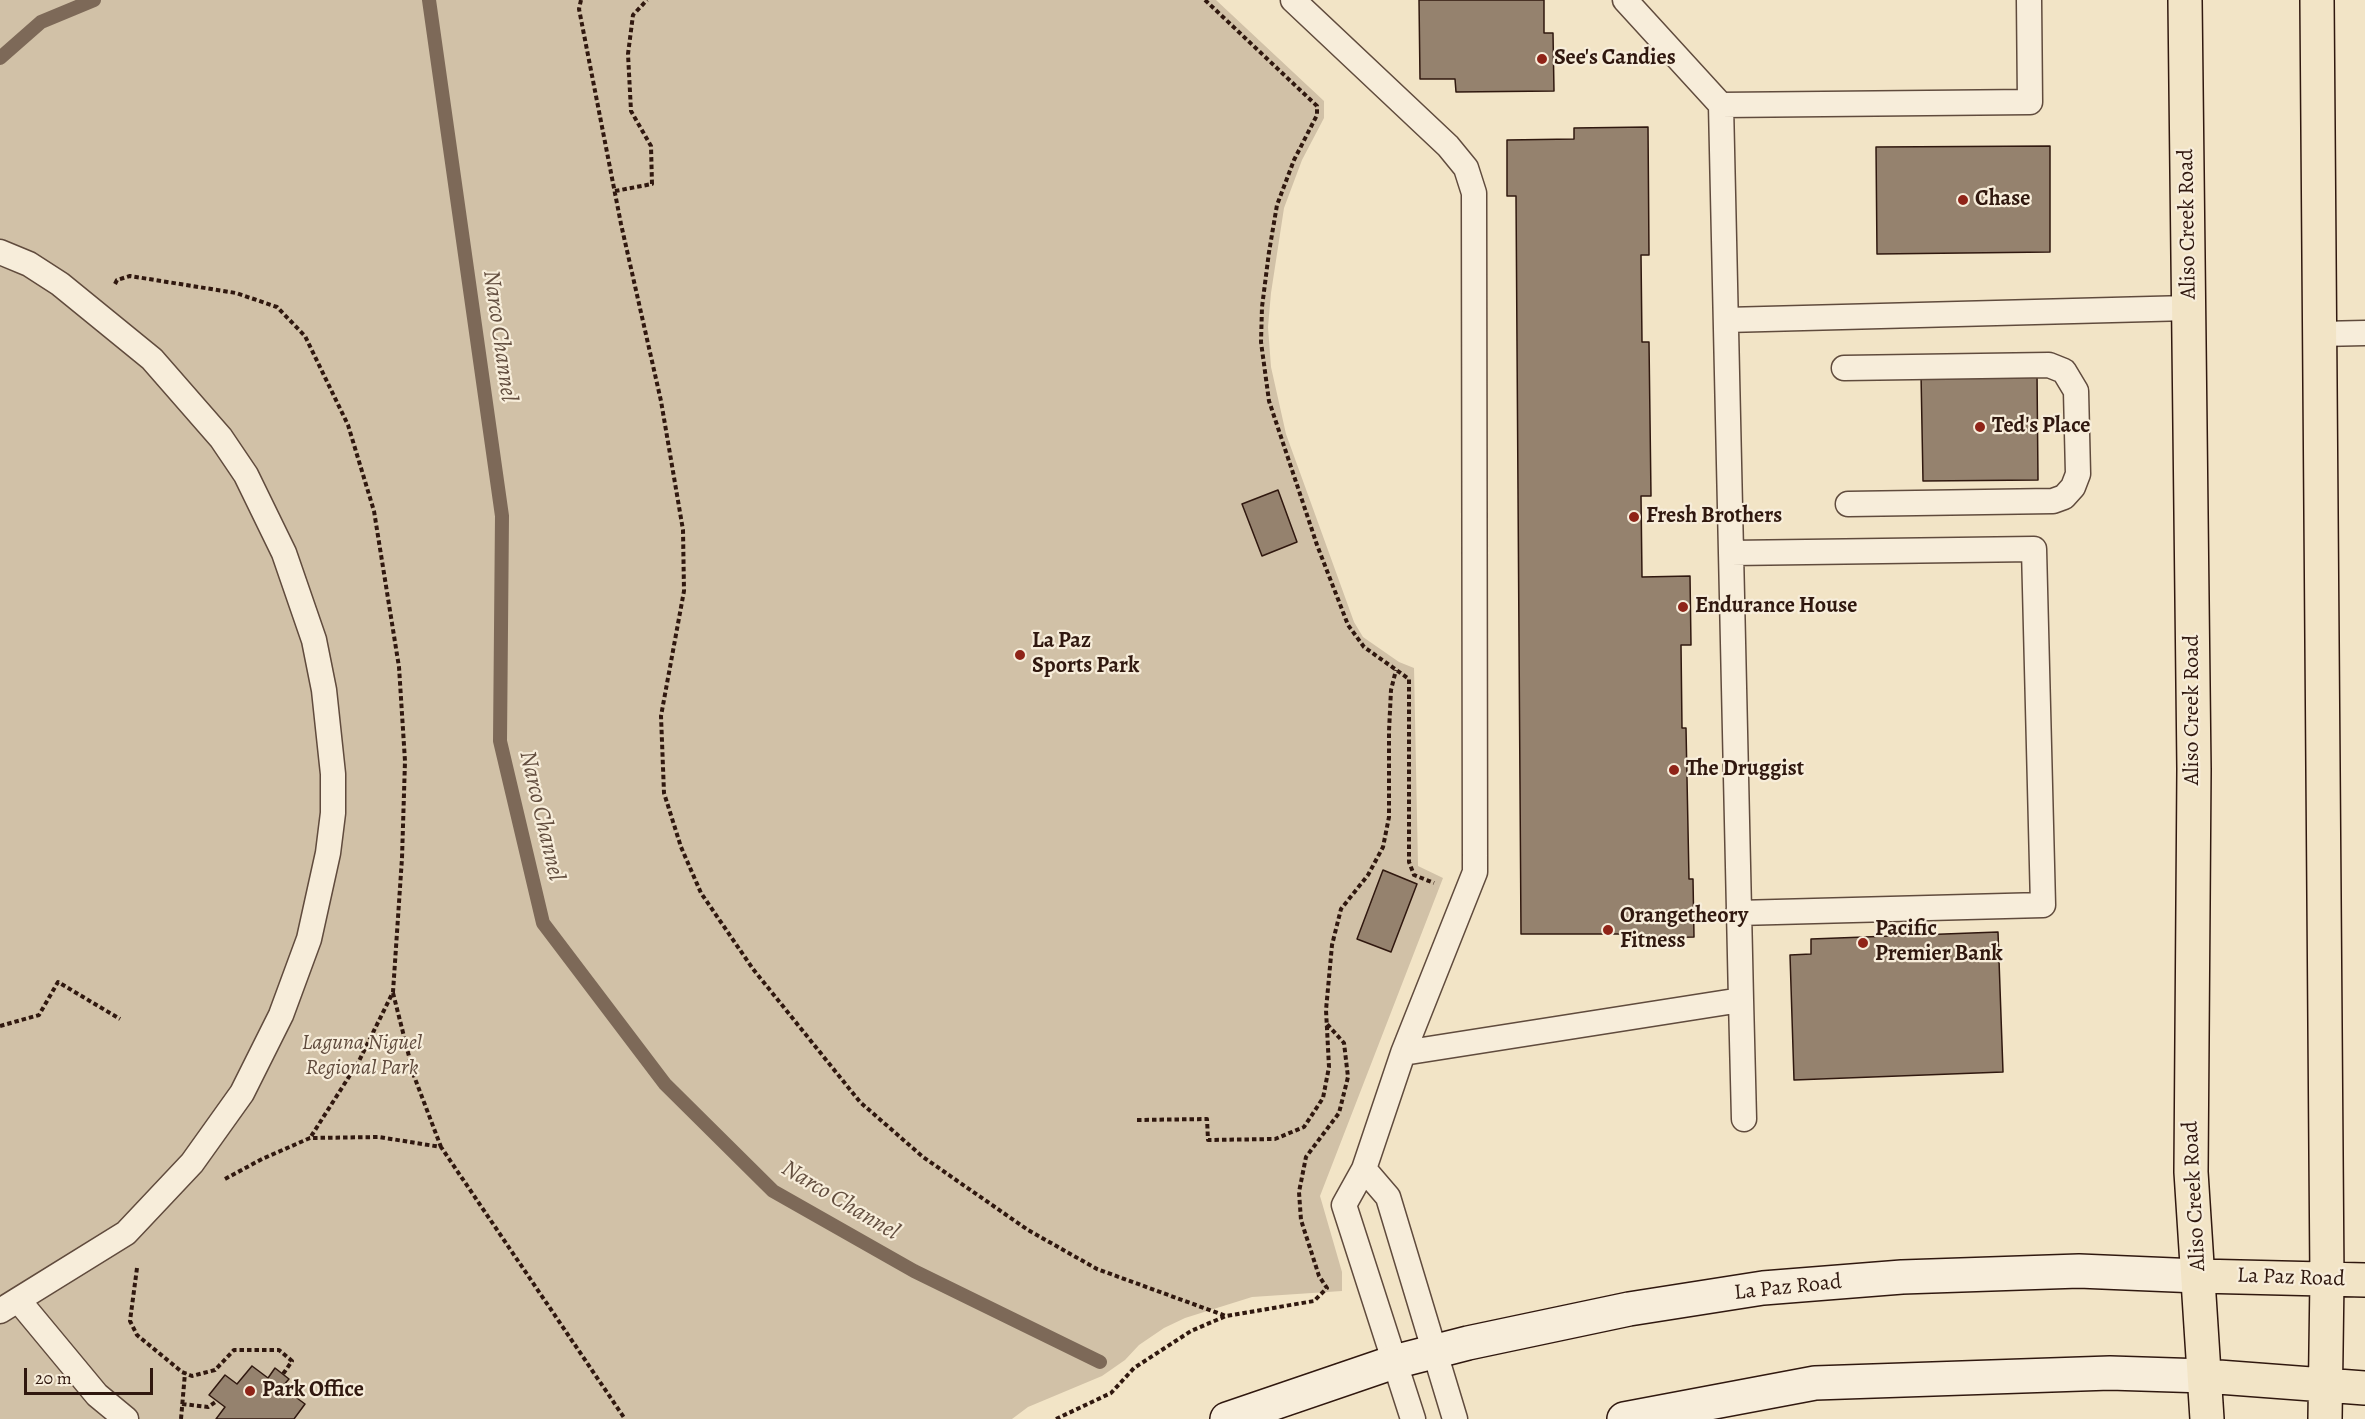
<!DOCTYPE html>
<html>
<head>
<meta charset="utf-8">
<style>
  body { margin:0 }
  #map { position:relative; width:2365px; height:1419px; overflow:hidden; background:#f2e4c6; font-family:Alegreya,serif }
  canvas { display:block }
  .scale { position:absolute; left:24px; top:1368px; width:129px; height:27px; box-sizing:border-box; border:3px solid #30180f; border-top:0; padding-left:8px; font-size:18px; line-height:21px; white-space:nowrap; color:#30180f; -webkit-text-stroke:4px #f7edda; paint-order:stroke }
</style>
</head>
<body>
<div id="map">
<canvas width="2365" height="1419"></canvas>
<div class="scale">20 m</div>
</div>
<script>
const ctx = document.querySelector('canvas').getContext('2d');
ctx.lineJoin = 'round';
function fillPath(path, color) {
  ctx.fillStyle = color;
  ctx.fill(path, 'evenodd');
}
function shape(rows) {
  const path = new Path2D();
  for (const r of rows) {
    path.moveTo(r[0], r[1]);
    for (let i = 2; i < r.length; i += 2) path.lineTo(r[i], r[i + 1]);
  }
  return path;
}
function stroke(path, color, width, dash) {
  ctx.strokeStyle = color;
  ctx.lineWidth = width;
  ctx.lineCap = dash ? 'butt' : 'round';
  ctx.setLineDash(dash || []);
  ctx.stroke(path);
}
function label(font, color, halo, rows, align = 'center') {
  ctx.font = font + ' Alegreya,serif';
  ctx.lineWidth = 4.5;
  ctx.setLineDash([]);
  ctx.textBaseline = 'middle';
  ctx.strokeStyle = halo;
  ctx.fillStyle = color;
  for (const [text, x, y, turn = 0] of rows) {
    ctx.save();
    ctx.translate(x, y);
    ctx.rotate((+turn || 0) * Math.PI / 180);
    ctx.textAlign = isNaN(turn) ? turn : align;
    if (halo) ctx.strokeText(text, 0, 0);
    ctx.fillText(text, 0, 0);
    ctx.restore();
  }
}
fillPath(shape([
  [0,0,1216,0,1324,101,1324,118,1302,160,1284,208,1271,293,1268,327,1271,367,1286,434,1354,622,1363,637,1399,662,1414,668,1418,866,1443,878,1320,1196,1342,1272,1342,1291,1252,1297,1185,1318,1164,1328,1139,1345,1125,1360,1102,1376,1028,1407,1012,1419,0,1419]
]), '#d1c1a7');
stroke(shape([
  [429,0,502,516,500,741,543,923,665,1084,773,1191,914,1271,1100,1362],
  [0,58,41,22,94,0]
]), '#7d6958', 14);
const building = shape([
  [1419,0,1544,0,1544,33,1553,33,1554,91,1456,92,1455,79,1420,79,1419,0],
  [1648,127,1649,255,1641,255,1642,342,1649,342,1651,496,1641,496,1642,577,1690,576,1691,645,1681,645,1682,728,1686,728,1689,879,1693,879,1694,937,1633,938,1629,934,1521,934,1516,196,1507,196,1507,140,1574,139,1574,128,1648,127],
  [2050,146,2050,252,1877,254,1876,147,2050,146],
  [2037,373,2038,480,1923,481,1921,374,2037,373],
  [1278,490,1297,542,1262,556,1242,504,1278,490],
  [1383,870,1417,884,1391,952,1357,939,1383,870],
  [1998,932,2003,1072,1794,1080,1790,955,1811,954,1811,939,1998,932],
  [252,1366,268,1378,275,1368,289,1379,282,1387,305,1404,294,1419,216,1419,225,1407,209,1395,225,1375,237,1384,252,1366]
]);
fillPath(building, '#95826e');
stroke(building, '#30180f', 1.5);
const lane = shape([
  [1293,0,1448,146,1466,168,1474,193,1475,872,1403,1053],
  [1721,105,2030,102,2029,0],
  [0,252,29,264,60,284,152,359,221,438,246,475,284,553,314,640,324,690,333,774,333,813,328,853,309,939,281,1015,242,1093,192,1163,126,1233,0,1311],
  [1726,320,2189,308],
  [2320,334,2365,333],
  [1844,368,2049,365,2064,371,2076,391,2078,474,2073,487,2064,497,2053,501,1848,504],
  [1731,553,2034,549,2043,905,1738,913],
  [1741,1000,1744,1119],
  [1364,1169,1388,1197,1455,1419],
  [19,1301,97,1395,126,1419],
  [1413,1419,1344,1205,1364,1169,1403,1053,1741,1000,1721,105,1625,0]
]);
const secondary = shape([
  [1227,1419,1394,1362,1468,1343,1629,1309,1763,1288,1902,1277,2079,1271,2198,1276],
  [1624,1419,1815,1383,2110,1373,2205,1376]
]);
const primary = shape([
  [2185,0,2194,769,2191,1172,2207,1419],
  [2317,0,2327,1279,2325,1419],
  [2198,1276,2365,1280],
  [2205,1376,2365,1388]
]);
stroke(lane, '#604b3d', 27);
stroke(secondary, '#30180f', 36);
stroke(primary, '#30180f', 36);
stroke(shape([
  [581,0,579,9,621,224,661,401,683,530,684,591,661,716,664,793,681,847,701,893,753,969,860,1102,923,1157,1028,1230,1097,1269,1226,1316],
  [1205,0,1317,106,1317,115,1294,160,1277,205,1269,252,1262,307,1261,342,1269,401,1317,545,1348,625,1364,647,1409,679,1409,862,1414,875,1434,883],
  [615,191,652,184,651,146,631,111,628,54,633,15,647,0],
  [115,284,117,280,130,276,236,293,277,307,305,336,348,425,374,511,399,667,405,761,402,858,393,992,359,1061,310,1138],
  [393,993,414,1076,441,1147],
  [0,1026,39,1015,58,982,120,1019],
  [1137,1120,1207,1119,1208,1140,1275,1139,1304,1127,1323,1098,1329,1067,1326,1010,1332,945,1341,909,1368,875,1383,847,1389,817,1389,731,1391,690,1396,670],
  [225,1179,262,1159,310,1138,379,1137,441,1147,625,1419],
  [137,1268,130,1321,137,1335,182,1372,192,1376,215,1370,234,1350,279,1350,292,1361,283,1374],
  [182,1404,208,1407,217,1401],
  [181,1419,185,1373],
  [1056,1419,1111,1393,1134,1368,1191,1331,1226,1316,1314,1301,1327,1288,1319,1276,1301,1220,1299,1192,1306,1157,1339,1113,1348,1077,1344,1043,1327,1024]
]), '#30180f', 4, [4.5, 3]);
stroke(lane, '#f7edda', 24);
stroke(secondary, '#f7edda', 33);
stroke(primary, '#f2e4c6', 33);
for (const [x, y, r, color] of [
  [1542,59,6,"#8f2418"],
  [1963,200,6,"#8f2418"],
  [1980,427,6,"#8f2418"],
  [1634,517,6,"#8f2418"],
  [1683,607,6,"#8f2418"],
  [1020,655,6,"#8f2418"],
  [1674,770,6,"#8f2418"],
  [1608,930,6,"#8f2418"],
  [1863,943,6,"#8f2418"],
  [250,1391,6,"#8f2418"]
]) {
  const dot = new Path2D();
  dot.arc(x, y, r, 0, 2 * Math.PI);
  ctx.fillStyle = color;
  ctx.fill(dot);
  stroke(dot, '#f7edda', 2);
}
label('bold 22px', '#30180f', '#f7edda', [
  ["See's Candies",1554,59],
  ["Chase",1975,200],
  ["Ted's Place",1992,427],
  ["Fresh Brothers",1646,517],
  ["Endurance House",1695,607],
  ["La Paz",1032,642],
  ["Sports Park",1032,667],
  ["The Druggist",1686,770],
  ["Orangetheory",1620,917],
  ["Fitness",1620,942],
  ["Pacific",1875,930],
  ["Premier Bank",1875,955],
  ["Park Office",262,1391]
], 'left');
label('22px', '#30180f', '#f7edda', [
  ["Aliso Creek Road",2188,224,-91],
  ["Aliso Creek Road",2193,710,-90],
  ["Aliso Creek Road",2195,1196,-93],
  ["La Paz Road",2291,1278,2],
  ["La Paz Road",1788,1288,-6]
]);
label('italic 22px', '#604b3d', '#f7edda', [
  ["Laguna Niguel",362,1044],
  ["Regional Park",362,1069]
]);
label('italic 24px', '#634e3f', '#f7edda', [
  ["Narco Channel",499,336,82],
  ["Narco Channel",541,816,77],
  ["Narco Channel",840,1201,31]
]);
</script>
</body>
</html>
